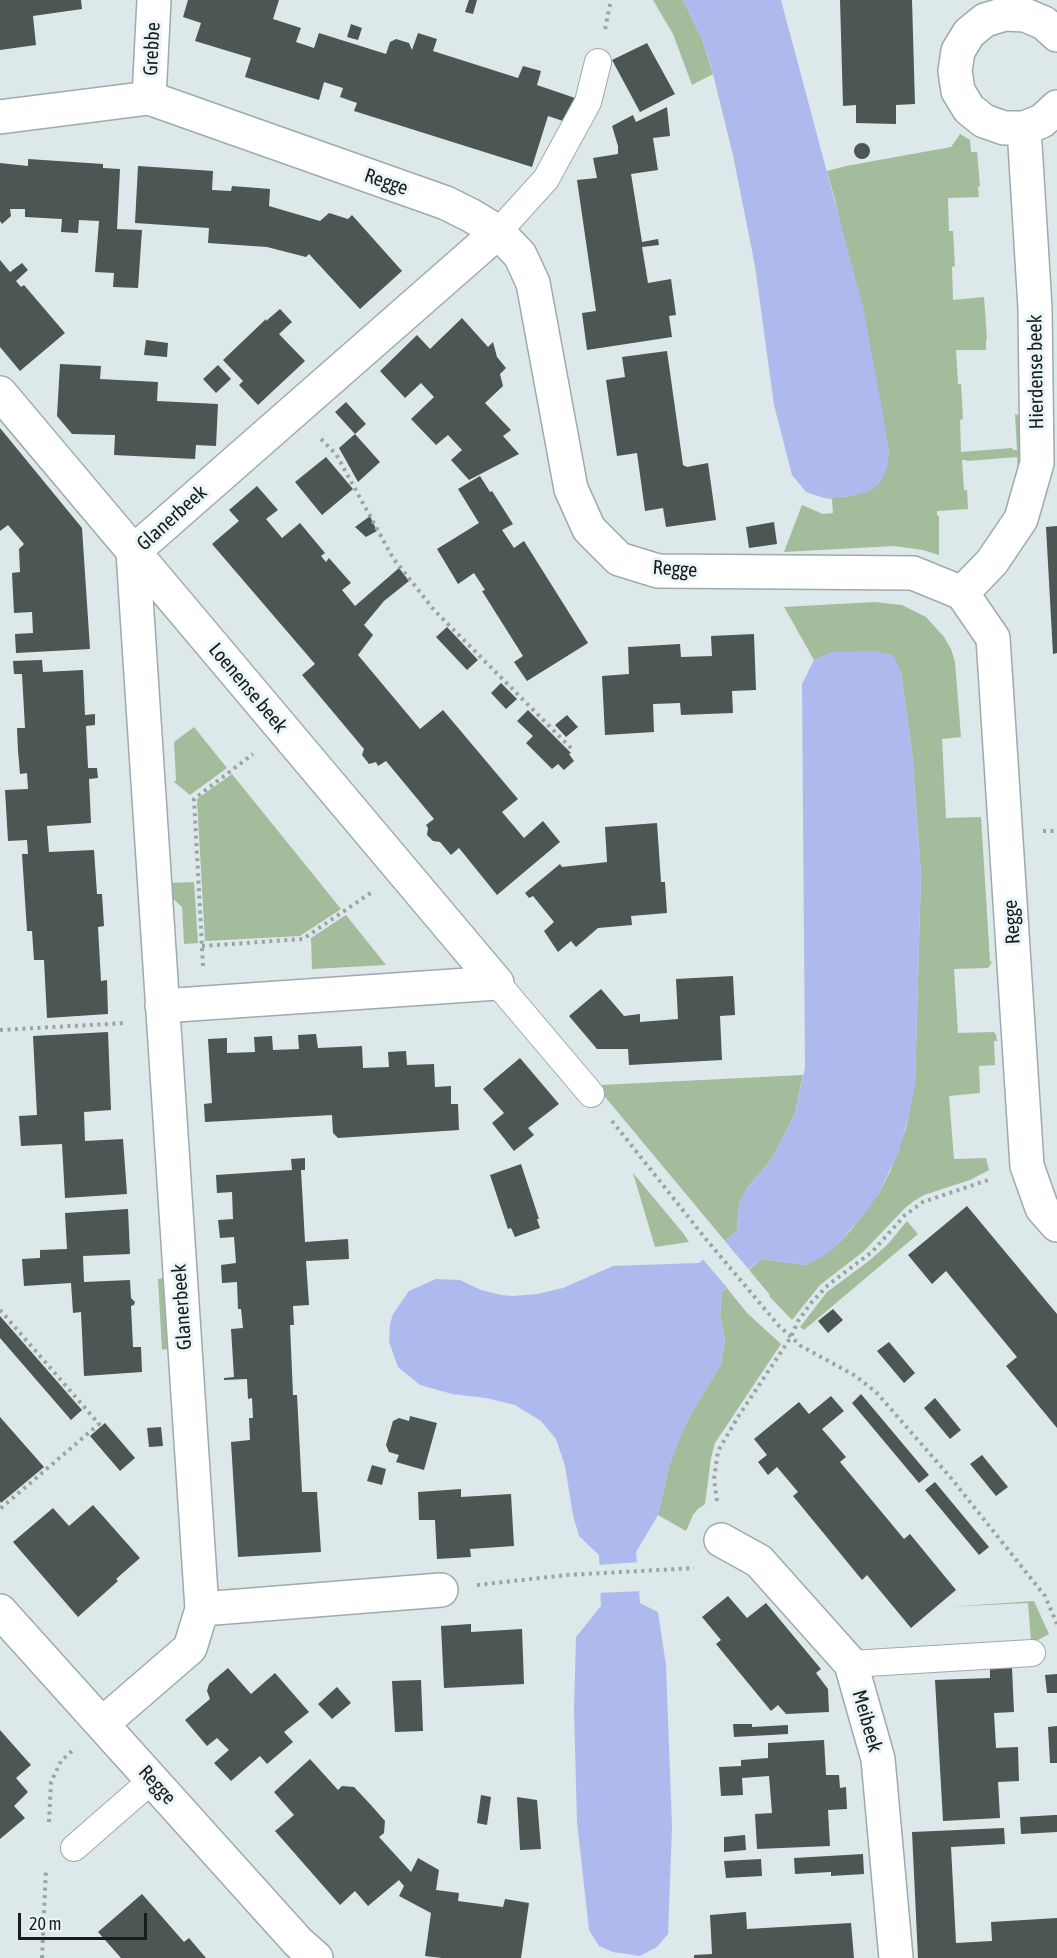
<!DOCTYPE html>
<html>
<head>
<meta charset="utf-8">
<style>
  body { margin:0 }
  #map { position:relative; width:1057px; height:1958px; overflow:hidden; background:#dce8e9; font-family:"Asap Condensed",sans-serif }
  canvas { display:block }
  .scale { position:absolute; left:18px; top:1913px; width:129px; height:27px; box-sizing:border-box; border:3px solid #191d1e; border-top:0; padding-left:8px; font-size:18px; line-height:21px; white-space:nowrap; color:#191d1e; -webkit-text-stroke:4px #e9f5f7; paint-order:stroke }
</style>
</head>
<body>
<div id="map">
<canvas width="1057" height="1958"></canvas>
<div class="scale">20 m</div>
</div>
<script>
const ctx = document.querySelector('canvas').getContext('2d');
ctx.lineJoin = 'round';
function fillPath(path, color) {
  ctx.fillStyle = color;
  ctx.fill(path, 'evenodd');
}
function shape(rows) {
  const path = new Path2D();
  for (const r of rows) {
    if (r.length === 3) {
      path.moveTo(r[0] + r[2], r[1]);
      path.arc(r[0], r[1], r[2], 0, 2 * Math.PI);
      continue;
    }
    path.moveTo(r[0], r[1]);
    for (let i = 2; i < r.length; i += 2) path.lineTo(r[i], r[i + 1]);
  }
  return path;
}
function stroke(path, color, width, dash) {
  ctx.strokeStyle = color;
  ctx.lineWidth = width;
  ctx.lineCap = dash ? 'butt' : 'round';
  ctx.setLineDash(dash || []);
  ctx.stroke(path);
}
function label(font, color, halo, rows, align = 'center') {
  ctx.font = font + ' "Asap Condensed",sans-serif';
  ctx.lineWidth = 6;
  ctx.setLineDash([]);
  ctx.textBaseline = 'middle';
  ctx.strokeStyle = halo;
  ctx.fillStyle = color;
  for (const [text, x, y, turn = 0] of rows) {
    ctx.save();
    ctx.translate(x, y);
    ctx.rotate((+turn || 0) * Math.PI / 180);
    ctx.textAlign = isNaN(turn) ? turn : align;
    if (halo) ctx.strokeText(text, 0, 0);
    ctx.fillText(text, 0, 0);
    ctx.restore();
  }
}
fillPath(shape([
  [653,0,683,0,702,39,713,74,692,85,673,34],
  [960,134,970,140,971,152,977,152,980,186,978,187,979,197,948,198,949,231,953,231,955,266,952,267,953,300,984,297,987,339,986,339,986,350,956,350,958,384,961,384,963,419,960,420,961,452,1012,448,1013,450,1017,450,1015,414,1018,415,1020,417,1024,459,1019,486,1017,457,967,461,966,460,962,460,964,490,967,490,968,509,937,511,937,515,939,516,939,555,923,550,894,546,784,552,802,505,823,514,833,513,832,499,824,498,851,496,889,453,835,200,827,171,846,166,951,147],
  [875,602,902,605,926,617,944,637,951,649,955,662,961,737,942,739,946,818,981,817,990,961,992,962,989,967,987,968,954,969,958,1033,993,1032,996,1034,997,1041,994,1041,995,1065,979,1066,980,1093,949,1096,954,1159,986,1158,989,1170,970,1180,924,1195,914,1201,905,1208,864,1251,820,1285,792,1320,769,1296,770,1295,749,1270,761,1259,805,1265,837,1245,851,1230,879,1193,890,1172,906,1128,915,1083,921,874,912,752,901,672,833,652,814,660,784,607],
  [194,727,227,768,190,795,174,782,176,780,174,742],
  [232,774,341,909,300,936,205,941,197,799],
  [194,882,198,943,184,944,182,907,168,894,168,883],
  [346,915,386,965,312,969,311,938],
  [803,1075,795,1112,787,1130,770,1161,747,1188,739,1204,737,1231,725,1241,601,1092,604,1090,601,1085],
  [633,1173,683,1233,689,1242,655,1247],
  [907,1221,918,1234,804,1330,800,1327,827,1292,870,1260,888,1244],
  [164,1278,171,1348,162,1350,158,1279],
  [727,1288,747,1313,781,1344,715,1443,711,1458,705,1504,698,1509,693,1515,686,1531,658,1515,669,1466,678,1442,688,1419,721,1364,725,1340,720,1316,722,1292],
  [1034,1601,1049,1634,1036,1641,1031,1641,1028,1603,948,1607]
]), '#a3bc9c');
fillPath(shape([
  [683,0,781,0,863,307,882,409,889,453,887,468,879,484,868,492,851,496,824,498,806,492,792,475,774,405,755,266,733,155,711,66,702,39],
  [875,651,893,655,901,672,912,752,921,874,915,1083,911,1106,899,1151,879,1193,866,1212,837,1245,821,1258,805,1265,761,1259,722,1292,720,1316,725,1340,721,1364,688,1419,669,1466,658,1515,636,1552,640,1603,658,1612,666,1665,672,1827,668,1934,657,1947,640,1956,613,1952,599,1946,589,1930,577,1822,574,1709,576,1637,601,1606,599,1555,579,1536,573,1515,565,1466,556,1439,541,1421,515,1405,486,1398,452,1394,420,1385,398,1367,389,1342,390,1324,393,1314,409,1291,436,1279,460,1280,481,1290,501,1295,513,1296,537,1294,563,1288,613,1266,699,1263,737,1231,739,1204,747,1188,770,1161,787,1130,795,1112,805,1068,802,684,814,660,832,652]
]), '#aebaee');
fillPath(shape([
  [723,1239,751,1272,729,1290,701,1257],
  [640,1562,642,1591,598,1593,596,1565]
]), '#dce8e9');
fillPath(shape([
  [0,0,81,0,82,9,33,16,36,45,0,50],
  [188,0,279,0,273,19,301,28,296,42,314,48,319,33,386,54,390,42,396,39,409,43,412,50,418,33,437,39,433,51,518,78,523,66,541,71,537,85,575,98,566,122,548,116,532,167,354,111,357,103,340,97,343,88,324,82,319,100,245,77,251,58,195,41,201,23,183,17],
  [469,0,477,0,473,14,465,12],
  [840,0,912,0,915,104,896,105,896,124,856,123,856,105,843,106],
  [351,24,362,28,358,40,347,37],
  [647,43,675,94,640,112,612,60],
  [667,107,670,136,653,138,658,170,631,174,642,242,658,239,659,245,642,247,648,283,671,279,676,315,669,316,672,337,587,350,582,313,596,311,577,180,597,178,593,158,618,154,618,146,612,126,633,115,636,122],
  [862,151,8],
  [28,159,103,164,103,168,120,169,117,229,142,230,138,288,113,287,114,273,95,272,99,221,79,220,78,233,61,232,62,219,25,217,25,209,10,209,11,216,2,224,0,221,0,163,28,166],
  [138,166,213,171,212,190,231,191,232,186,270,189,269,206,320,221,329,213,348,219,352,215,402,271,360,309,309,254,306,257,267,247,208,243,209,228,135,223],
  [0,260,10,272,22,263,28,270,16,281,21,287,24,285,65,333,20,371,0,347],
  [280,309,292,322,279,334,305,361,258,405,239,385,243,381,223,360,266,319,266,321],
  [462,318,488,347,493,342,497,357,506,368,500,374,503,386,485,403,511,430,503,436,519,454,469,480,451,460,462,450,448,435,436,445,411,419,434,397,421,383,405,398,380,371,417,335,430,349],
  [146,340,168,343,167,357,144,355],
  [667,351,683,465,687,467,708,463,716,520,666,527,663,508,645,511,637,453,617,456,606,380,625,377,622,357],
  [60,364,101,366,100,379,158,382,157,401,218,404,216,446,196,445,195,459,114,455,115,435,72,434,57,416],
  [218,365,231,379,216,393,203,379],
  [346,402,366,424,355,434,380,462,358,482,339,448,355,434,335,412],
  [0,428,82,528,90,649,16,653,15,634,33,633,32,612,14,613,12,573,20,572,19,549,24,544,8,525,0,531],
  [326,457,353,489,322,515,295,482],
  [480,476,490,492,492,491,513,524,502,530,514,548,524,541,588,643,527,681,514,662,523,656,482,591,485,590,474,573,458,584,437,549,479,523,458,489],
  [257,486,278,510,266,519,282,538,300,523,325,553,321,556,326,562,329,558,351,583,342,590,355,606,399,568,409,581,384,601,364,625,373,635,358,655,420,729,443,710,518,799,502,812,524,838,543,821,560,842,497,895,459,848,451,855,440,842,433,841,427,835,428,828,426,825,434,819,386,761,378,766,376,762,369,764,362,755,364,749,302,675,315,664,212,544,239,521,229,510],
  [370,516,377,531,366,537,355,527],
  [774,522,777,544,749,548,746,527],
  [1057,526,1057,653,1053,654,1046,527],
  [447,627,478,660,467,670,436,637],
  [754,634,756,690,732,691,733,713,681,715,680,703,653,704,654,732,605,735,602,676,629,674,628,647,680,644,681,657,712,656,711,636],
  [42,660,43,672,83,670,85,715,95,714,95,725,86,726,88,768,97,768,98,778,89,779,91,823,47,826,49,852,94,850,97,894,102,894,104,926,98,927,101,981,107,980,108,1014,47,1018,44,960,34,960,32,931,27,931,22,854,28,854,27,840,8,841,5,790,28,789,27,773,20,774,18,751,17,728,25,728,22,674,14,674,13,661],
  [501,683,517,699,506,709,491,693],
  [528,710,571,753,569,754,574,761,564,770,558,764,552,769,526,743,533,736,517,721],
  [567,715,578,727,566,737,555,725],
  [657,823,661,882,665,882,667,913,631,916,632,925,598,928,576,947,571,941,558,952,544,931,554,922,533,896,529,898,525,893,560,864,562,867,607,862,605,827],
  [733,976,735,1015,720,1016,722,1060,629,1065,628,1049,597,1049,569,1016,601,989,624,1016,640,1014,640,1022,678,1019,676,979],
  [108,1032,111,1110,84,1112,85,1141,123,1139,127,1194,65,1198,62,1144,21,1146,19,1116,37,1115,33,1036],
  [316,1034,318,1048,362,1046,363,1068,389,1067,388,1052,406,1051,407,1065,434,1064,435,1087,451,1086,451,1104,458,1104,459,1130,338,1138,333,1133,332,1115,205,1122,204,1104,212,1103,208,1039,227,1038,227,1053,255,1052,254,1037,272,1036,273,1050,299,1049,298,1035],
  [520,1058,559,1104,528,1128,534,1135,514,1151,492,1123,504,1113,483,1089],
  [305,1158,305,1170,301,1170,305,1242,348,1239,349,1259,306,1261,309,1305,293,1306,294,1325,290,1325,293,1395,297,1395,302,1492,317,1492,321,1552,238,1557,231,1442,250,1440,249,1418,253,1418,252,1398,248,1399,247,1379,224,1380,224,1378,234,1377,231,1329,243,1328,241,1309,238,1309,237,1282,222,1283,221,1265,236,1263,234,1237,220,1238,218,1220,233,1219,232,1192,217,1193,216,1175,292,1170,291,1159],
  [521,1164,539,1219,537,1219,540,1228,515,1237,511,1228,508,1229,490,1175],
  [967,1206,1057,1314,1057,1428,1006,1366,1017,1357,946,1271,932,1284,908,1255],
  [128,1209,130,1254,83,1256,84,1282,130,1280,131,1298,135,1302,134,1305,131,1306,133,1347,141,1347,142,1372,84,1376,81,1312,73,1313,71,1283,24,1286,22,1259,40,1258,40,1250,67,1249,65,1213],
  [833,1309,843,1320,828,1333,818,1321],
  [0,1316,82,1410,71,1420,0,1338],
  [889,1342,915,1373,904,1383,877,1351],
  [861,1394,929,1475,919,1483,852,1403],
  [831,1396,844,1411,822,1429,846,1457,840,1462,904,1539,910,1534,956,1590,911,1628,867,1575,862,1580,793,1496,798,1492,777,1467,768,1475,758,1462,767,1455,754,1439,799,1402,809,1414],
  [935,1398,961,1430,950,1439,924,1408],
  [410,1416,437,1423,424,1470,396,1462,399,1455,389,1452,386,1445,393,1421,399,1418,409,1421],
  [0,1417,44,1467,1,1503,0,1501],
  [105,1423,135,1458,120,1471,90,1436],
  [161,1427,163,1446,149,1447,147,1428],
  [982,1455,1008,1487,996,1496,970,1464],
  [372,1465,386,1469,382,1485,367,1481],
  [935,1482,989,1547,979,1555,925,1490],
  [461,1489,461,1497,511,1494,514,1546,470,1549,471,1557,437,1559,435,1520,419,1520,418,1492],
  [93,1505,140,1558,116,1579,118,1581,78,1617,13,1542,53,1508,69,1526],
  [728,1596,747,1618,766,1603,821,1669,816,1673,828,1689,829,1712,786,1714,778,1705,771,1711,716,1644,721,1640,702,1617],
  [471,1624,471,1632,522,1629,524,1684,444,1688,441,1626],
  [228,1668,251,1694,275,1673,309,1712,284,1732,293,1742,267,1764,260,1756,231,1781,214,1763,229,1750,217,1738,207,1746,185,1720,210,1699,207,1691,209,1684],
  [1012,1668,1014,1712,994,1713,996,1748,1018,1747,1019,1781,998,1782,1000,1818,943,1821,935,1680,990,1678,990,1669],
  [1057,1674,1057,1693,1047,1693,1045,1675],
  [421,1680,423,1731,395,1732,392,1681],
  [337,1687,351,1703,332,1719,318,1704],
  [733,1724,752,1724,752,1727,788,1725,788,1734,734,1737],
  [1057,1726,1057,1763,1050,1763,1048,1727],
  [0,1730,31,1765,16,1778,28,1792,14,1806,25,1818,0,1839],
  [824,1740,826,1775,839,1775,840,1788,846,1787,847,1809,828,1810,830,1846,757,1849,755,1814,772,1813,769,1776,742,1778,743,1795,721,1796,719,1767,741,1766,741,1760,768,1758,768,1743],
  [310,1759,338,1790,342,1786,354,1787,370,1804,385,1821,384,1833,379,1837,411,1872,418,1858,439,1870,436,1890,459,1893,458,1901,503,1907,505,1899,529,1903,521,1958,442,1958,425,1956,431,1913,399,1896,404,1886,399,1880,368,1906,355,1891,340,1905,275,1831,294,1815,274,1792],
  [481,1795,491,1797,487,1825,477,1823],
  [517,1797,537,1800,541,1849,520,1850],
  [1055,1815,1057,1815,1057,1832,1021,1834,1020,1817],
  [1004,1828,1005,1844,951,1847,956,1943,992,1941,991,1922,1057,1918,1057,1958,918,1958,912,1832],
  [745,1835,746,1850,724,1852,724,1837],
  [863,1854,864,1874,831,1876,831,1872,795,1874,794,1858],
  [761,1859,762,1876,726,1878,724,1861],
  [142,1894,184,1942,189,1938,206,1958,121,1958,98,1932],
  [746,1912,747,1929,851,1923,854,1958,694,1958,694,1955,712,1954,710,1915]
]), '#4c5652');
const lane = shape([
  [498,232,546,179,588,102,598,62],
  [497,983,591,1094],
  [851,1664,1032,1653],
  [74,1848,152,1780]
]);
const street = shape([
  [1057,35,1044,23,1025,15,1005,14,985,20,969,33,958,51,955,71,958,91,969,109,984,121,1004,128,1024,128,1042,121,1057,107],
  [149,98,154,0],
  [0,117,149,98,446,203,472,216,498,232,520,255,533,283,571,489,589,529,619,559,658,571,913,573,962,593,993,638,1027,1166,1042,1208,1057,1225],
  [0,393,497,983],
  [962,593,992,562,1021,519,1037,463,1035,308,1024,128],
  [162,1006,497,983],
  [721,1540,759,1561,851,1664,878,1759,896,1958],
  [202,1609,441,1590],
  [0,1611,298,1942,316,1958],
  [102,1724,190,1648,202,1609,133,552,498,232]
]);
stroke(lane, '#9faaac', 28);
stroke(street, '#9faaac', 36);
stroke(shape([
  [605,29,611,0],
  [321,439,336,454,393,558,434,610,573,750],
  [1043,831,1057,831],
  [202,946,303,939,372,892],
  [203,966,194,799,253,754],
  [0,1030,126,1023],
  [612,1121,705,1238,779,1326,801,1346,854,1375,876,1392,951,1478,1045,1596,1057,1624],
  [0,1310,99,1424,0,1509],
  [717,1501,714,1479,718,1451,738,1417,791,1337,798,1321,811,1303,828,1285,872,1252,905,1215,923,1202,991,1179],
  [477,1585,567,1575,694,1568],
  [49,1822,51,1782,61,1761,73,1750],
  [42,1958,46,1869]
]), '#9ba4a5', 4, [3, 4.5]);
stroke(lane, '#fff', 26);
stroke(street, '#fff', 33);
label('20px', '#191d1e', '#e9f5f7', [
  ["Grebbe",152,49,-87],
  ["Regge",386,182,19],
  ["Hierdense beek",1036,372,-91],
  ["Glanerbeek",172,518,-42],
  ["Regge",675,569,4],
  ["Loenense beek",248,688,50],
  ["Regge",1012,922,-94],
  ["Glanerbeek",182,1307,-94],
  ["Meibeek",867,1721,74],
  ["Regge",157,1785,48]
]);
</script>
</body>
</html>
